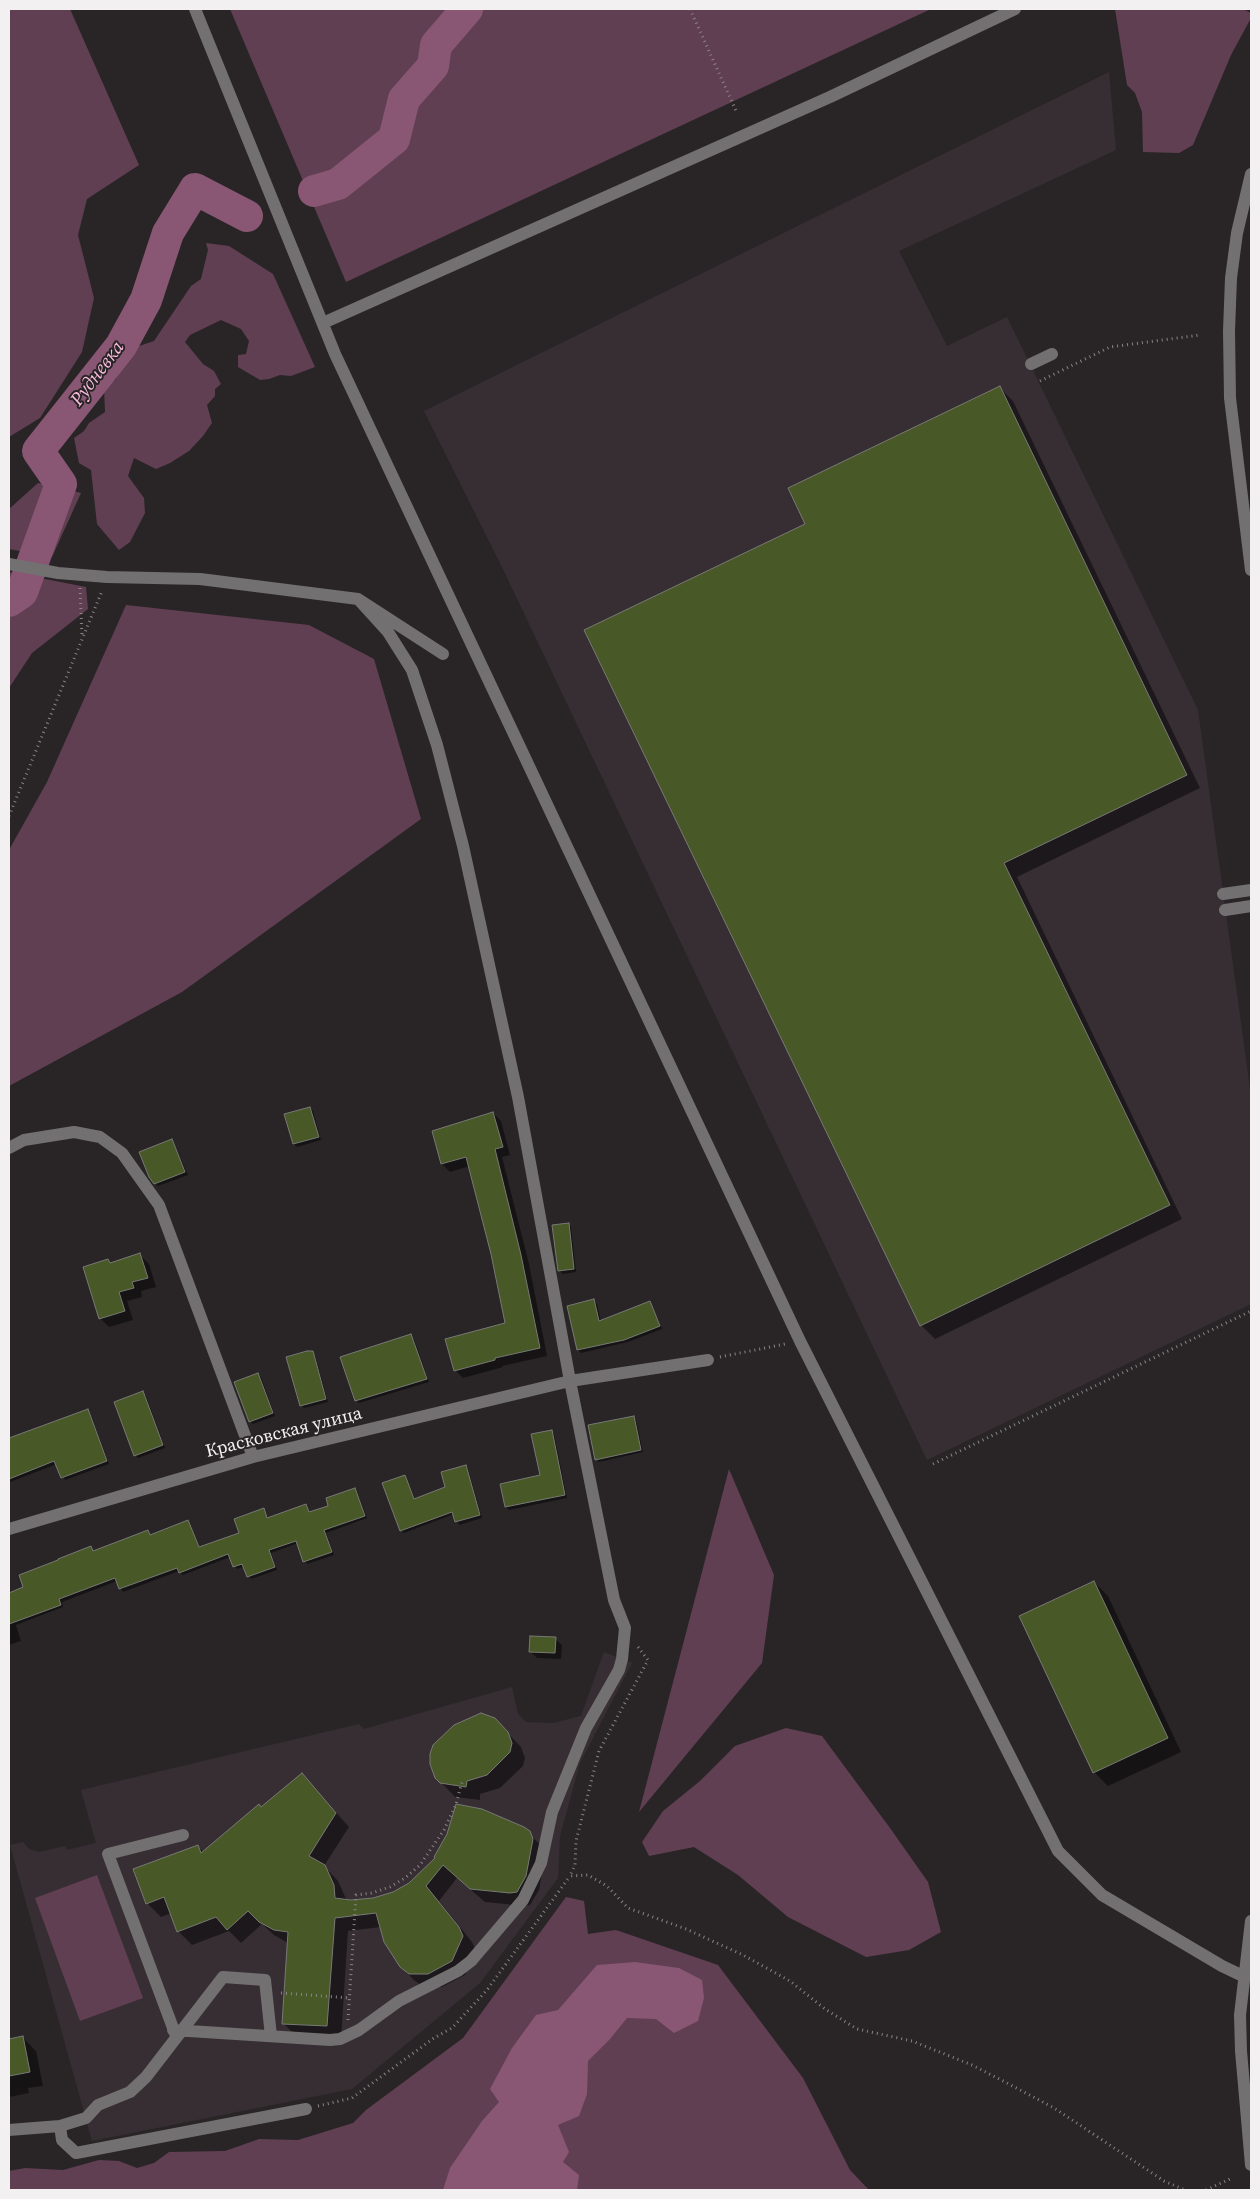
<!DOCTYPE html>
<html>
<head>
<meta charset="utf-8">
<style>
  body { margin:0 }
  #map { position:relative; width:1260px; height:2199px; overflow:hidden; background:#292527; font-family:"Source Serif 4",serif }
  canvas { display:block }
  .frame { position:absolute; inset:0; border:10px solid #f2f0f1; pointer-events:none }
</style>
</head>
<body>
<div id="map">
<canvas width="1260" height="2199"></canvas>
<div class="frame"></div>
</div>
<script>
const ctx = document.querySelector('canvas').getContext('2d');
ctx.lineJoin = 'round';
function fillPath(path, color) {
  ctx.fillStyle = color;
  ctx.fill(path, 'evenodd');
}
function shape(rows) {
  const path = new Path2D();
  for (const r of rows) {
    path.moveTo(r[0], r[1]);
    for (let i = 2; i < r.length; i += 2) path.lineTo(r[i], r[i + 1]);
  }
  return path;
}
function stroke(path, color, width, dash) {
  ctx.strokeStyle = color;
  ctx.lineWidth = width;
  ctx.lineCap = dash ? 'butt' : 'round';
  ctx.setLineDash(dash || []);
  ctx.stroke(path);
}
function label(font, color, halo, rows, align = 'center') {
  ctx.font = font + ' "Source Serif 4",serif';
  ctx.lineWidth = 4;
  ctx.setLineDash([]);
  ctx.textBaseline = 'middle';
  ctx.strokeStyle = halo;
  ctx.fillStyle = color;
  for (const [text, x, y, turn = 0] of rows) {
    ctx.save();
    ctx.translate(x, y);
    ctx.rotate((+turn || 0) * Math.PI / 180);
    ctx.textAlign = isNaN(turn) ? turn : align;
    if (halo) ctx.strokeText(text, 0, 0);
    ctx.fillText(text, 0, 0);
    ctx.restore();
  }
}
fillPath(shape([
  [1109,72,1116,150,899,251,947,346,1007,317,1198,710,1251,1096,1251,1304,927,1460,501,565,424,411],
  [604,1652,632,1663,580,1763,560,1836,558,1878,480,1983,352,2089,92,2141,10,1845,23,1842,29,1849,39,1852,65,1846,67,1850,96,1843,81,1790,359,1724,364,1729,512,1687,518,1714,526,1722,553,1723,581,1716]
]), '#372e33');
fillPath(shape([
  [9,9,70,9,139,165,87,199,78,235,94,298,82,352,40,418,9,437],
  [230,9,931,9,346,282],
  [1115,9,1243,9,1251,13,1251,18,1231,55,1193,145,1179,153,1143,152,1142,112,1135,93,1127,85],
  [206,243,229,246,273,274,315,367,291,376,280,375,269,379,260,380,238,367,238,355,246,354,249,341,241,329,221,320,190,335,185,342,203,364,214,371,221,384,215,389,215,396,207,405,212,423,203,436,189,451,170,463,156,469,134,458,128,476,144,498,145,513,130,542,119,550,97,524,91,470,79,463,74,438,84,431,89,423,105,412,104,387,115,380,126,360,136,347,154,341,191,286,201,279,208,250],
  [38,483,81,493,52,557,9,549,9,509],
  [9,572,86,587,88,609,32,653,9,688],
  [126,605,309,625,374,659,421,819,182,992,9,1086,9,850,47,782],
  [729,1469,774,1575,762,1663,639,1812],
  [786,1728,822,1736,890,1828,928,1882,941,1932,909,1950,866,1957,788,1917,738,1875,694,1847,649,1856,642,1842,663,1811,700,1781,735,1746],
  [97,1875,143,1998,80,2021,35,1898],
  [566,1897,584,1901,588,1934,616,1930,718,1965,803,2078,850,2170,869,2190,9,2190,9,2171,25,2168,63,2170,99,2160,119,2161,137,2168,154,2163,169,2152,225,2151,259,2139,298,2140,353,2123,366,2110,463,2038]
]), '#613f52');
fillPath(shape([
  [635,1962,679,1968,702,1980,704,1998,698,2021,674,2033,656,2019,627,2018,610,2039,588,2061,587,2094,579,2116,558,2125,569,2152,563,2162,579,2175,577,2190,443,2190,450,2168,482,2121,499,2102,490,2089,512,2048,536,2015,558,2010,597,1965]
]), '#895773');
fillPath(shape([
  [999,387,1013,401,1200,788,1017,877,1182,1219,935,1339,921,1325,807,524],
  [310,1108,313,1111,321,1140,297,1147,294,1144],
  [493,1113,501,1121,510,1155,502,1157,529,1264,547,1356,502,1366,503,1367,463,1378,455,1370,507,1324,492,1254,470,1166,450,1172,442,1164,433,1132],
  [172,1140,188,1175,158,1186,155,1183],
  [568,1224,571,1227,576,1272,563,1274,560,1271,554,1226],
  [140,1255,149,1264,156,1287,141,1291,142,1297,127,1301,133,1320,109,1327,100,1318,108,1260,111,1263],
  [594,1301,597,1304,601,1322,650,1302,662,1329,628,1342,581,1353,578,1350,568,1307],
  [411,1336,414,1339,429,1382,359,1403,356,1400],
  [312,1353,315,1355,328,1402,304,1408,301,1405],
  [258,1374,261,1377,275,1416,253,1424,250,1421],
  [143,1393,146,1396,165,1448,138,1458,135,1455],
  [87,1410,90,1413,109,1464,65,1480,57,1464,10,1482,9,1480,9,1439],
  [633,1417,636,1420,643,1452,599,1462,596,1459],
  [551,1431,554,1434,567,1498,509,1510,506,1507,541,1476],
  [465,1466,468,1469,482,1518,459,1525,454,1514,404,1533,401,1530,405,1476,415,1499,447,1487],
  [355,1489,357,1492,367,1518,326,1533,334,1555,307,1564,298,1543,271,1553,277,1570,251,1579,245,1566,237,1569,230,1557,183,1575,179,1571,123,1592,117,1581,62,1602,63,1607,16,1625,21,1641,9,1645,9,1594,25,1588,90,1548,94,1552,148,1532,151,1535,188,1522,200,1548,240,1534,263,1510,268,1519,306,1505,310,1513,329,1507],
  [1094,1582,1108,1596,1181,1752,1108,1786,1094,1772],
  [555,1639,562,1645,561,1659,537,1658,530,1651],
  [494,1719,521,1747,525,1758,523,1766,500,1788,480,1794,480,1800,455,1797,436,1777],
  [302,1774,349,1827,324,1866,338,1881,347,1901,373,1899,393,1893,410,1884,437,1858,523,1828,546,1850,539,1890,530,1905,524,1906,485,1902,457,1878,439,1901,472,1942,476,1951,465,1975,442,1987,424,1987,415,1981,401,1967,381,1927,348,1931,341,2039,297,2037,283,2023,288,1943,274,1935,262,1924,241,1943,229,1931,192,1945,178,1931,172,1913,161,1917,147,1903,135,1870,198,1847,204,1852,261,1809],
  [23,2038,36,2051,43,2086,28,2088,29,2093,9,2097,9,2041]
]), '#0007');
stroke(shape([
  [314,191,338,184,394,139,404,99,433,66,436,45,467,9],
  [9,601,22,592,61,484,38,451,121,346,146,300,168,233,195,189,247,216]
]), '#895773', 32);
const building = shape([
  [1000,386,1187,775,1004,863,1170,1205,920,1326,584,630,805,524,788,488,1000,386],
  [310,1107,319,1137,293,1144,284,1114,310,1107],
  [493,1112,503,1147,495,1149,521,1255,540,1348,495,1358,495,1360,454,1371,445,1339,505,1323,491,1254,466,1157,441,1164,432,1131,493,1112],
  [172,1139,185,1172,154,1184,149,1177,139,1152,172,1139],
  [569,1223,574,1269,558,1271,552,1225,569,1223],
  [140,1253,148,1278,132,1282,134,1288,119,1292,125,1311,99,1319,83,1267,108,1259,110,1263,140,1253],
  [594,1299,599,1321,650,1301,660,1326,624,1340,577,1350,567,1306,594,1299],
  [411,1334,427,1379,355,1401,340,1357,411,1334],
  [307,1351,313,1351,326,1399,300,1406,286,1357,307,1351],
  [258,1373,273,1413,249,1422,234,1382,258,1373],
  [143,1391,163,1445,134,1456,114,1402,143,1391],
  [88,1409,107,1461,61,1478,54,1461,9,1479,9,1438,88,1409],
  [634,1416,641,1450,595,1460,588,1425,634,1416],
  [552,1430,565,1495,505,1507,500,1484,540,1475,531,1434,552,1430],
  [466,1465,480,1515,455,1522,452,1512,400,1531,382,1483,405,1475,414,1499,445,1487,441,1472,466,1465],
  [355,1488,365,1516,324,1530,332,1552,303,1562,296,1541,269,1550,275,1567,247,1577,242,1564,233,1567,228,1554,179,1573,177,1568,119,1589,115,1578,59,1599,61,1605,9,1624,9,1593,23,1587,19,1575,58,1560,58,1559,91,1546,93,1551,148,1530,150,1535,188,1520,199,1547,239,1533,234,1519,264,1508,267,1518,306,1504,309,1512,328,1506,326,1498,355,1488],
  [1094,1581,1168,1738,1093,1773,1019,1616,1094,1581],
  [530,1636,556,1637,555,1653,529,1652,530,1636],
  [481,1713,495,1718,508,1732,512,1743,510,1752,487,1775,467,1781,466,1787,440,1783,435,1778,430,1764,430,1754,433,1745,454,1725,481,1713],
  [302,1773,336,1813,309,1856,325,1865,334,1885,335,1898,351,1900,373,1898,393,1892,409,1883,435,1858,434,1857,447,1834,456,1804,482,1809,524,1827,530,1831,533,1839,526,1876,517,1892,510,1893,470,1889,443,1865,426,1886,459,1927,463,1936,452,1961,428,1974,409,1974,400,1967,384,1942,376,1913,335,1918,327,2026,282,2024,288,1932,274,1930,259,1922,248,1911,227,1930,216,1917,177,1932,164,1897,146,1904,133,1869,198,1845,201,1853,259,1804,261,1807,302,1773],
  [23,2036,30,2072,9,2076,9,2039,23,2036]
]);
fillPath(building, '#485826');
stroke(building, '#787976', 1);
stroke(shape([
  [690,9,737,113],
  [1040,381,1110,347,1200,335],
  [80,588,82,637],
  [9,816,102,591],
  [720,1357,785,1344],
  [933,1464,1251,1311],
  [638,1647,648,1660,599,1751,576,1841,575,1865,570,1876,588,1875,607,1886,628,1908,686,1929,743,1955,790,1981,825,2009,857,2029,912,2041,972,2065,1007,2083,1054,2108,1164,2181,1185,2190],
  [281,1993,350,1998],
  [348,2020,356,1895,372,1893,390,1887,405,1878,420,1865,444,1830,456,1804,462,1782],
  [318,2106,352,2098,434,2038,452,2028,487,1990,570,1876],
  [1206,2190,1230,2179]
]), '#888586', 3, [1, 4]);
stroke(shape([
  [195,9,335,354,437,571,800,1341,1058,1851,1102,1895,1222,1966,1245,1977],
  [1251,174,1237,233,1231,278,1229,331,1230,398,1251,570],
  [323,323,830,97,1015,9],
  [1031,364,1052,354],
  [9,564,58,573,107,577,200,579,358,599,443,654],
  [1223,894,1251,890],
  [1225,910,1251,906],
  [9,1148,24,1140,74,1132,100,1137,122,1153,159,1205,253,1457],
  [9,1529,253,1457,570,1381,708,1360],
  [1251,1921,1240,2015,1241,2051,1251,2165],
  [173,2030,330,2040,340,2039,359,2030,399,2001,458,1971,471,1961,523,1900,541,1863,552,1812,586,1728,619,1670,622,1659,625,1628,614,1600,570,1381,518,1097,463,846,437,745,412,670,388,632,358,599],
  [176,2036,108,1854,183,1835],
  [60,2126,62,2140,76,2153,306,2109],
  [9,2130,60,2126,86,2118,98,2105,130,2092,146,2077,223,1977,265,1980,271,2036]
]), '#727071', 12);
label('18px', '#f2f0f1', '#292527', [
  ["Красковская улица",284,1433,-14]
]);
label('italic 19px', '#fbbcde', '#292527', [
  ["Рудневка",98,374,-53]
]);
</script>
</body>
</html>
